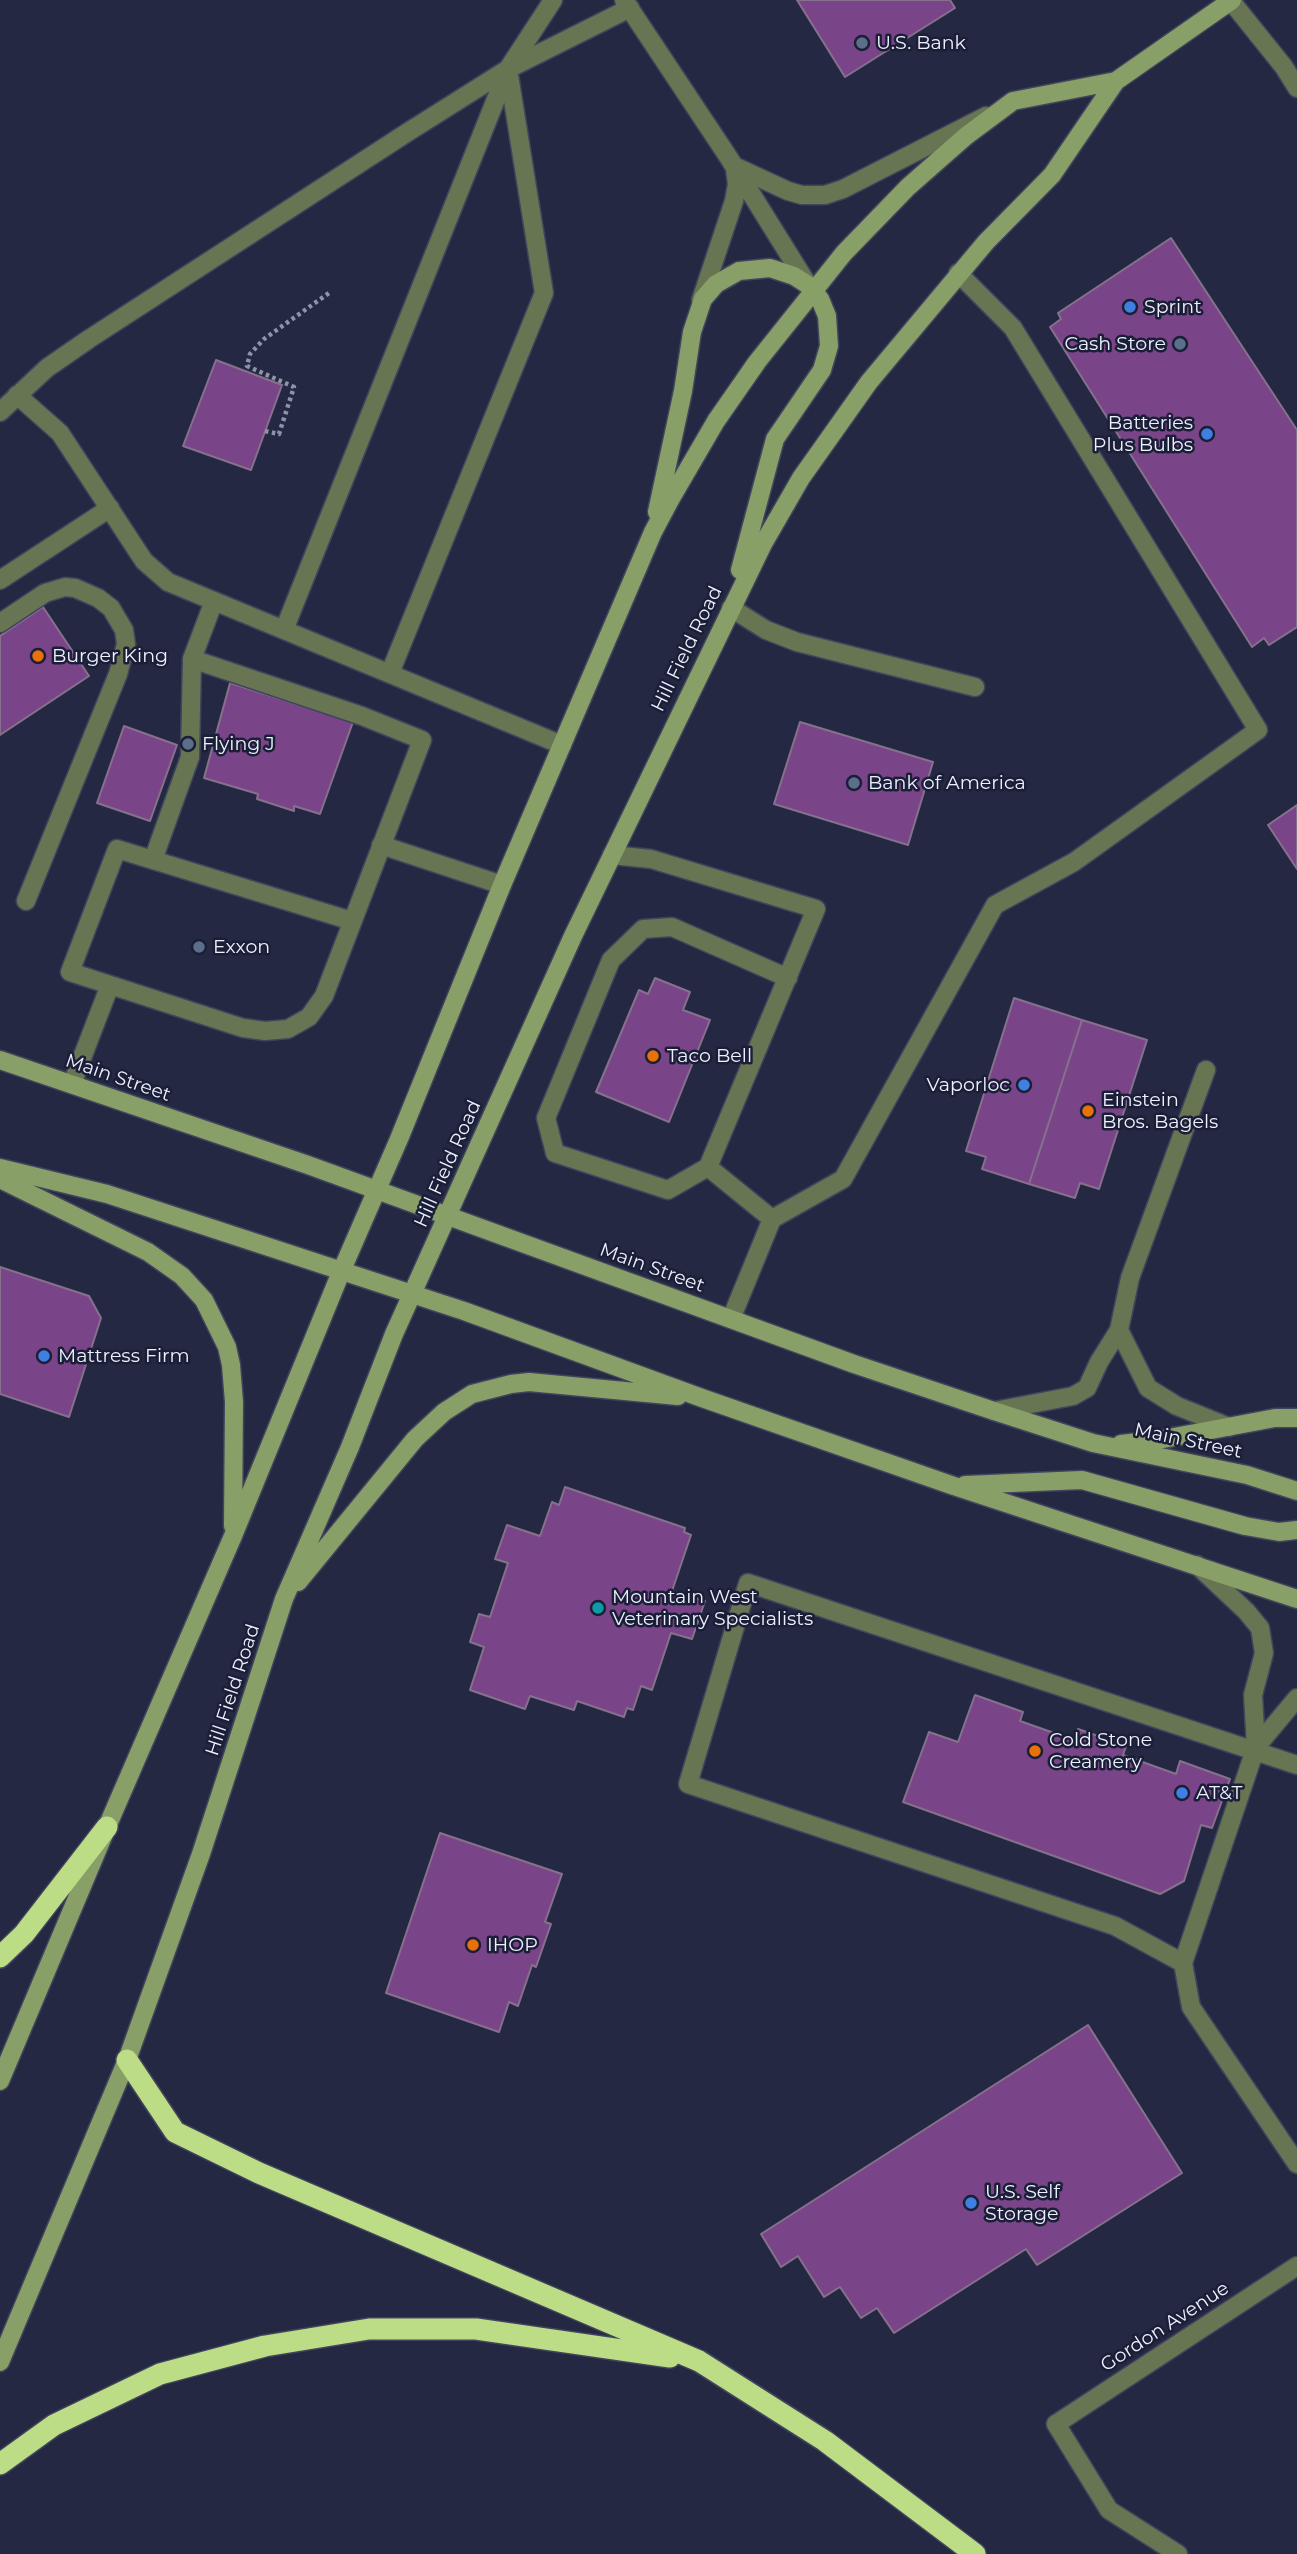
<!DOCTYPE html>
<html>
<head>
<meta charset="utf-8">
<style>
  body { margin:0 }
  canvas { display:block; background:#242842 }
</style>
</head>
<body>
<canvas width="1297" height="2554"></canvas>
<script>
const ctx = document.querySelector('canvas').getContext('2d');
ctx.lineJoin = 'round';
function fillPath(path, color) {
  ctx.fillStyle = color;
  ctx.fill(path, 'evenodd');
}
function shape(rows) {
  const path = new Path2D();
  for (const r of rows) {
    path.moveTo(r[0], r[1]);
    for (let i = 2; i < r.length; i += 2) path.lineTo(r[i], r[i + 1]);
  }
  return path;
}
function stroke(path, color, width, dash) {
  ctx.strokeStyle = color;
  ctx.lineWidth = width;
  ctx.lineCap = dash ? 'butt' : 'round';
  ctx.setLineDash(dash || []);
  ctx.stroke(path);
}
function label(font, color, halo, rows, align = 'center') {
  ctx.font = font + ' Montserrat,sans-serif';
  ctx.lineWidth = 5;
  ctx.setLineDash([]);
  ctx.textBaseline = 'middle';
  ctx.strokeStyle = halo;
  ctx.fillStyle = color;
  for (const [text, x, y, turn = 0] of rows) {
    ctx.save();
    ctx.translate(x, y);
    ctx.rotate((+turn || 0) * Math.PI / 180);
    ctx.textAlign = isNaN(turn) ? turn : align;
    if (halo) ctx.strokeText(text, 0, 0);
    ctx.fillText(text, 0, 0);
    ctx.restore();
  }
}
const building = shape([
  [797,0,950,0,955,8,845,77,797,0],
  [1171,238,1297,430,1297,627,1269,645,1264,638,1252,647,1050,327,1061,319,1058,313,1171,238],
  [216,360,282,385,251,470,183,446,216,360],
  [43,607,89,676,0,735,0,636,43,607],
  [230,683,353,722,320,814,294,806,294,811,257,799,258,794,204,778,230,683],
  [800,722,933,762,908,845,774,804,800,722],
  [124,726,177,745,150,821,97,803,124,726],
  [1297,805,1297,869,1268,825,1297,805],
  [655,978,690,992,683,1010,710,1020,669,1122,596,1092,639,990,648,994,655,978],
  [1014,998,1082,1020,1029,1184,982,1169,986,1157,966,1151,1014,998],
  [1082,1020,1147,1040,1099,1189,1080,1183,1075,1198,1029,1184,1082,1020],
  [0,1267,89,1296,101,1318,69,1417,0,1394,0,1267],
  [565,1487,685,1528,684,1532,691,1535,672,1591,705,1601,692,1639,671,1633,652,1690,641,1686,633,1710,627,1708,624,1717,577,1701,574,1710,530,1696,525,1709,470,1690,484,1647,470,1642,479,1614,490,1617,508,1563,495,1559,507,1525,540,1536,552,1502,559,1505,565,1487],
  [975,1695,1023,1712,1020,1721,1074,1740,1078,1729,1126,1746,1123,1755,1176,1774,1180,1761,1230,1779,1212,1828,1201,1825,1184,1881,1160,1894,903,1802,929,1732,958,1742,975,1695],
  [440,1833,562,1874,545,1922,551,1924,536,1967,532,1965,518,2006,509,2002,499,2032,386,1993,440,1833],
  [1088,2025,1182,2173,1037,2265,1026,2249,894,2333,877,2308,861,2318,840,2287,824,2297,798,2256,781,2267,761,2234,1088,2025]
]);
fillPath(building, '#794588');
stroke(building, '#86718c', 2);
const lane = shape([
  [624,0,729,158,808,285],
  [1231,1,1284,67,1297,88],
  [734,166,788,191,802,195,825,195,843,189,986,116],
  [701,300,734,201,737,184,735,169],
  [17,395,60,433,144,561,168,582,562,745],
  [0,412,47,368,89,339,408,132,508,69,630,8],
  [0,580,110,508],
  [731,608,766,630,797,642,975,687],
  [0,623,45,593,65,587,75,588,98,598,111,608,124,630,126,644,118,674,26,901],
  [284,630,508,69,553,0],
  [192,659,214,601],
  [390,673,544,293,508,69],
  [381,845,502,885],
  [612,855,651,859,816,909,708,1167,772,1219],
  [153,860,190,757,192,659,362,716,422,740,324,996,309,1017,288,1029,265,1031,243,1028,70,972,117,849,153,860,352,921],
  [72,1084,110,985],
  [708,1167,668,1190,555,1153,546,1118,611,960,643,929,672,927,788,978],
  [731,1319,772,1219,843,1179,995,905,1074,862,1258,730,1013,328,958,273],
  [1119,1330,1148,1388,1177,1406,1229,1427],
  [994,1411,1073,1396,1087,1388,1099,1362,1119,1330,1130,1278,1206,1070],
  [1197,1565,1246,1611,1260,1628,1264,1653,1253,1695,1256,1747],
  [1297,1765,748,1583,688,1784,1115,1926,1183,1963,1191,2007,1297,2164],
  [1183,1963,1256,1747,1297,1698],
  [1056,2424,1109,2510,1178,2554]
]);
const street = shape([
  [1056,2424,1297,2266]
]);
const secondary = shape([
  [657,512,683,391,692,332,703,299,716,284,739,271,770,268,794,276,808,285,820,299,827,316,829,346,822,370,775,439,740,570],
  [0,1060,308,1165,854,1364,994,1411,1093,1443,1247,1475,1297,1491],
  [0,1168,107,1194,464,1311,702,1398,951,1485,1297,1599],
  [0,1179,148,1252,182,1276,204,1300,227,1347,231,1365,234,1402,233,1526],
  [1121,1444,1158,1440,1275,1418,1297,1418],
  [965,1485,1082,1480,1245,1526,1279,1532,1297,1530],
  [298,1582,415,1439,444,1412,472,1394,511,1384,529,1382,678,1396],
  [0,2081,107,1827,233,1536,341,1272,399,1139,502,885,653,532,670,500,716,421,757,362,844,253,908,187,966,136,1013,101,1116,81],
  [0,2362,127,2060,201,1854,284,1599,350,1447,394,1334,573,936,763,544,801,478,869,382,986,242,1052,175,1116,81,1232,0]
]);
const highway = shape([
  [0,1957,24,1934,107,1827],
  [127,2060,175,2132,259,2173,699,2361,825,2441,975,2554],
  [0,2464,54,2425,160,2374,265,2346,369,2329,476,2329,670,2357]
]);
stroke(lane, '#40445c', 21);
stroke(street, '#40445c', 21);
stroke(secondary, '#40445c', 21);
stroke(highway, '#40445c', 24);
stroke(shape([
  [265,431,279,434,294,387,247,366,250,354,264,339,329,293]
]), '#8f93a7', 4.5, [3.5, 3.5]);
stroke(lane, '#677553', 18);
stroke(street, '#677553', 18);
stroke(secondary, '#899f68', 18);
stroke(highway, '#bcdc85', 21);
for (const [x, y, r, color] of [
  [862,43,7,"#5c6f8a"],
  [1130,307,7,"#3f7fe0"],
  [1180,344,7,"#5c6f8a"],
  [1207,434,7,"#3f7fe0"],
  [38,656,7,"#e8710a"],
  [188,744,7,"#5c6f8a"],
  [854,783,7,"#5c6f8a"],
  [199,947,7,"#5c6f8a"],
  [653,1056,7,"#e8710a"],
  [1024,1085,7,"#3f7fe0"],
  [1088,1111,7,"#e8710a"],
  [44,1356,7,"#3f7fe0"],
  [598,1608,7,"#0f9aa8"],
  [1035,1751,7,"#e8710a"],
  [1182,1793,7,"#3f7fe0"],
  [473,1945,7,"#e8710a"],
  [971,2203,7,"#3f7fe0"]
]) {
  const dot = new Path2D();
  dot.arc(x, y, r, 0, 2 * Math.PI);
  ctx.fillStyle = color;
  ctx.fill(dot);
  stroke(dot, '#1b1e37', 2.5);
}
label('19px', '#edf0fe', '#1b1e37', [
  ["U.S. Bank",876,43],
  ["Sprint",1144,307],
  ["Cash Store",1166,344,"right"],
  ["Batteries",1193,423,"right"],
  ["Plus Bulbs",1193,445,"right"],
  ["Burger King",52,656],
  ["Flying J",202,744],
  ["Bank of America",868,783],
  ["Exxon",213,947],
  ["Taco Bell",667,1056],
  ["Vaporloc",1010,1085,"right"],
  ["Einstein",1102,1100],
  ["Bros. Bagels",1102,1122],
  ["Mattress Firm",58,1356],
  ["Mountain West",612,1597],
  ["Veterinary Specialists",612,1619],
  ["Cold Stone",1049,1740],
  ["Creamery",1049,1762],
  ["AT&T",1196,1793],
  ["IHOP",487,1945],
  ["U.S. Self",985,2192],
  ["Storage",985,2214]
], 'left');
label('19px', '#edf0fe', '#1b1e37', [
  ["Hill Field Road",687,649,-64],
  ["Main Street",118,1078,19],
  ["Hill Field Road",448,1164,-66],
  ["Main Street",652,1268,20],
  ["Main Street",1188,1441,12],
  ["Hill Field Road",233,1690,-72],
  ["Gordon Avenue",1165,2327,-33]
]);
</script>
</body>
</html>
